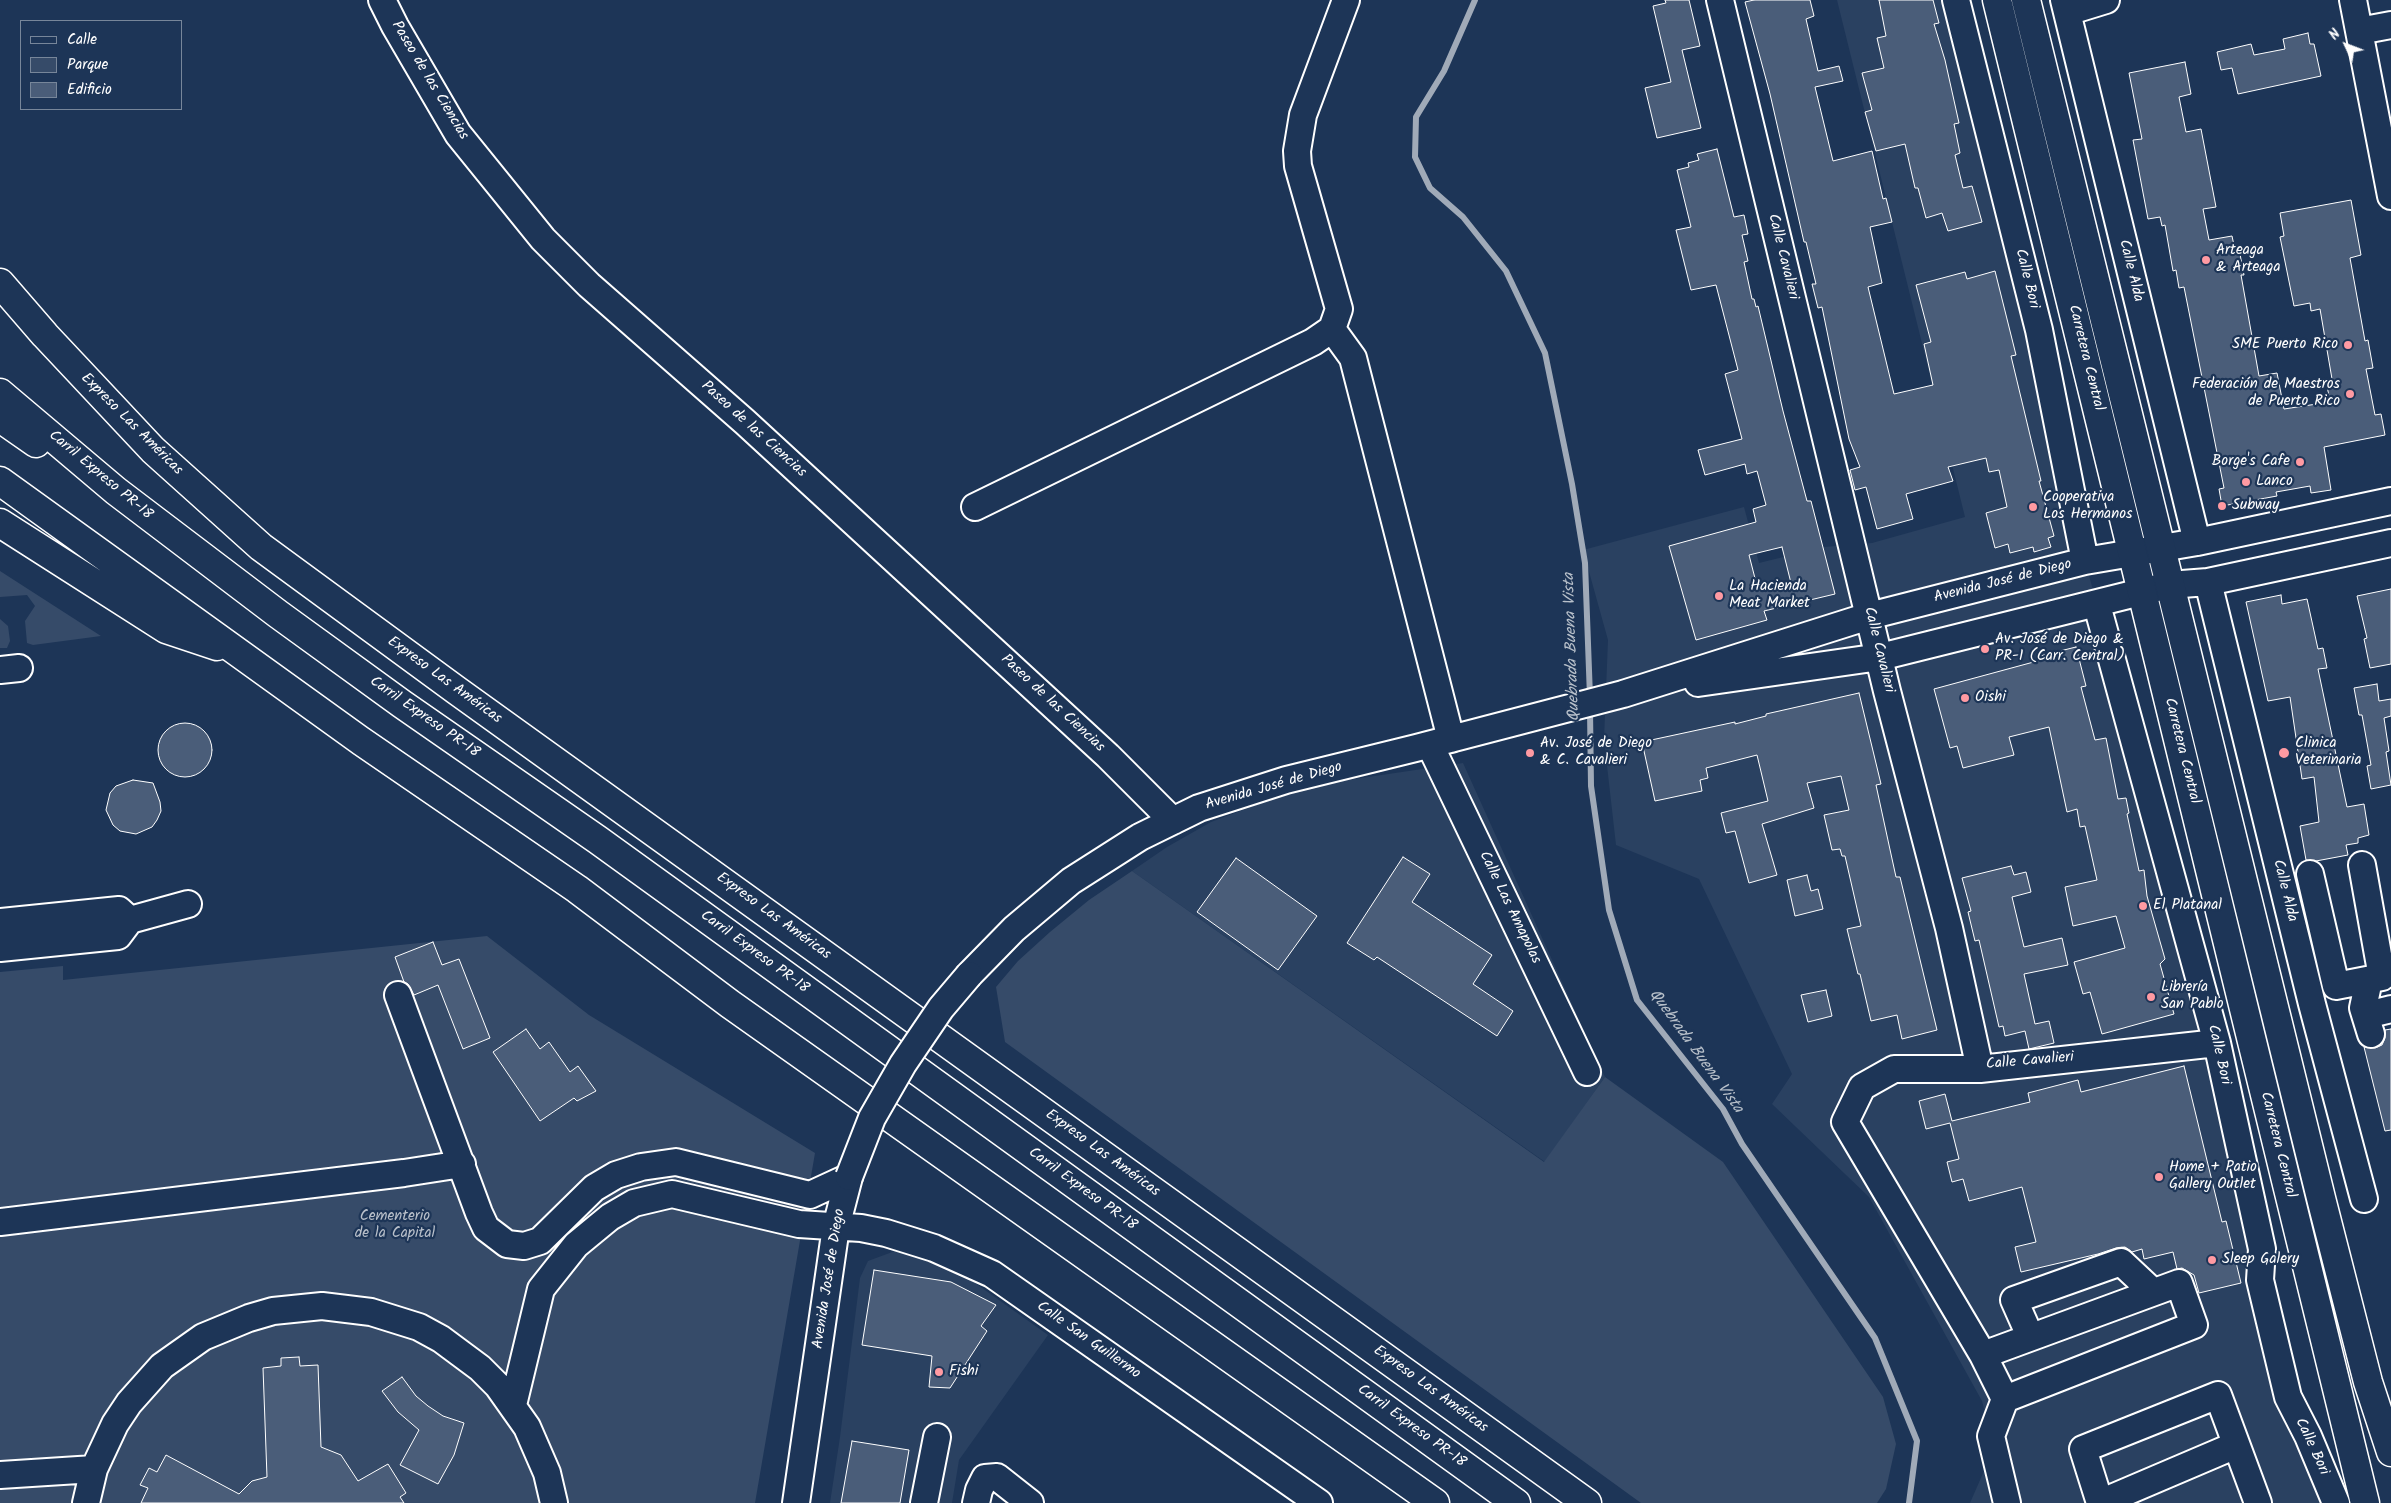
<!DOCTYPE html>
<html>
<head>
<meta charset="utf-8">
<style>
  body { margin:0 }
  #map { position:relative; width:2391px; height:1503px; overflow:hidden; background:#1d3557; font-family:Kalam,sans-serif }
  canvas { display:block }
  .legend { position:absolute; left:20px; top:20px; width:162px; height:90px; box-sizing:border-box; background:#1d3557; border:1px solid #77869a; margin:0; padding:6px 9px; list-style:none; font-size:15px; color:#fff }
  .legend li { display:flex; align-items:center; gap:10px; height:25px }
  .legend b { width:25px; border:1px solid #77869a }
  .north { position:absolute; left:2321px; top:20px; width:50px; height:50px; -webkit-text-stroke:4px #1d3557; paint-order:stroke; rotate:313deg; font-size:14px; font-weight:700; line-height:20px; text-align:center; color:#fff }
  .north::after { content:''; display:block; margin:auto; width:18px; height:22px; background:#fff; clip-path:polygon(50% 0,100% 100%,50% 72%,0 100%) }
</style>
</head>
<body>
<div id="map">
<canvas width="2391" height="1503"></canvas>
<ul class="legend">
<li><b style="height:6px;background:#1d3557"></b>Calle</li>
<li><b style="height:14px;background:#364b69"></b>Parque</li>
<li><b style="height:14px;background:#4a5d79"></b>Edificio</li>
</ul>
<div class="north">N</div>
</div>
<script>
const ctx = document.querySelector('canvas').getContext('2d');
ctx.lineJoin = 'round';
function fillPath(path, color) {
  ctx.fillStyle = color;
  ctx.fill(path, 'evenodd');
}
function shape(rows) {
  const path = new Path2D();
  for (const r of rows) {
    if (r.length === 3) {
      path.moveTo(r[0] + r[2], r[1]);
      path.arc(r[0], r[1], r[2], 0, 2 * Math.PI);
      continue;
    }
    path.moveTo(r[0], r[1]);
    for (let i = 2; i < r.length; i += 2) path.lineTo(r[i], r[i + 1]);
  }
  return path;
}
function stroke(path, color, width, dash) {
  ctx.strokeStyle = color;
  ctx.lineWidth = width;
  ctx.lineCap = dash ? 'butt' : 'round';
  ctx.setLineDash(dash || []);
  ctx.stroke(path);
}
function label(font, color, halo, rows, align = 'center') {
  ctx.font = font + ' Kalam,sans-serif';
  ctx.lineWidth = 4.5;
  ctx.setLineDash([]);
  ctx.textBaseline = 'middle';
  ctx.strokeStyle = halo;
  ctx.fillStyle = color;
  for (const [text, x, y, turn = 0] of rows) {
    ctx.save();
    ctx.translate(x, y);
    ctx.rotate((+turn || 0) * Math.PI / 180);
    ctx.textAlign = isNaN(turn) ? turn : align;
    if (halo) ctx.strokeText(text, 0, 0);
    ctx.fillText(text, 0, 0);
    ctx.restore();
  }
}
fillPath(shape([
  [1837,0,1956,0,2085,561,2131,728,2260,1281,2336,1503,1970,1503,1994,1448,1982,1401,1869,1197,1772,1104,1792,1074,1699,879,1616,845,1604,739,1608,640,1583,550,1744,507,1759,563,1824,547,1872,543,1965,517],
  [1463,763,1605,1077,1545,1162,1132,871,1167,847,1211,822,1259,804,1305,789,1341,781],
  [895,1251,961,1273,1048,1335,959,1460,952,1503,830,1503,840,1437,860,1278,868,1261]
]), '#2a4161');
fillPath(shape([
  [0,571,101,636,33,645,27,643,25,621,35,606,27,595,0,597],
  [0,619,8,626,10,641,7,648,0,648],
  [1132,871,1544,1162,1605,1077,1723,1162,1883,1397,1896,1444,1886,1489,1877,1503,1641,1503,1005,1042,996,987,1018,961,1050,932,1089,900],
  [487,936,589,1015,815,1153,755,1503,0,1503,0,972,63,966,63,980]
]), '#364b69');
stroke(shape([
  [1475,0,1444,71,1416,117,1415,157,1430,188,1463,217,1506,271,1545,353,1572,484,1585,563,1590,697],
  [1590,710,1591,786,1609,910,1637,1000,1723,1109,1742,1144,1875,1338,1917,1441,1909,1503]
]), '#a0aab8', 6);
const building = shape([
  [1665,0,1689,0,1700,46,1682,50,1701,128,1657,138,1645,88,1671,82,1653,6,1666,3,1665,0],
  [1754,0,1810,0,1814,16,1806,19,1818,71,1839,66,1843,81,1815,87,1833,161,1872,151,1883,199,1886,198,1892,222,1870,227,1882,283,1868,287,1894,394,1933,385,1924,344,1931,342,1916,285,1965,272,1967,279,1995,271,2016,355,2011,356,2041,481,2039,481,2054,536,2048,538,2051,547,2034,552,2033,547,2010,553,2008,544,1995,548,1986,513,2007,507,1999,470,1989,472,1986,458,1948,467,1953,481,1906,494,1913,519,1877,529,1866,487,1855,490,1850,470,1860,467,1849,439,1822,307,1818,308,1812,284,1816,284,1806,242,1804,242,1770,94,1745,2,1754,0],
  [1879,0,1933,0,1939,23,1934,24,1945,60,1959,123,1954,124,1960,153,1955,155,1963,188,1972,186,1982,222,1948,231,1942,213,1926,218,1918,188,1915,188,1905,144,1876,151,1865,112,1872,110,1862,73,1884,68,1877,38,1886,36,1879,0],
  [2308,33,2310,44,2314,44,2321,76,2238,94,2232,68,2221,70,2217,52,2251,44,2254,55,2285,49,2283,39,2308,33],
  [2185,62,2191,94,2179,97,2186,132,2201,129,2216,207,2203,209,2209,240,2232,236,2235,250,2239,249,2244,275,2241,275,2259,376,2277,373,2284,409,2330,402,2326,380,2332,379,2320,309,2311,311,2310,303,2294,306,2280,237,2284,236,2280,213,2351,200,2361,255,2350,258,2365,341,2368,340,2373,368,2366,369,2375,415,2381,414,2385,435,2324,447,2331,490,2311,493,2310,486,2276,492,2277,496,2222,506,2219,489,2224,488,2184,287,2179,288,2176,270,2173,271,2165,225,2162,226,2160,217,2148,219,2133,140,2142,139,2129,73,2185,62],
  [1717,149,1734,217,1744,215,1748,234,1742,235,1748,261,1744,262,1752,299,1754,299,1756,307,1758,306,1783,411,1807,501,1811,501,1835,594,1764,611,1767,620,1696,640,1669,546,1756,522,1753,509,1766,505,1757,471,1747,474,1745,464,1705,475,1698,450,1742,439,1725,374,1738,370,1716,285,1691,290,1676,230,1691,227,1677,170,1689,167,1688,163,1699,160,1697,154,1717,149],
  [1782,547,1791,583,1758,590,1749,555,1782,547],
  [2391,589,2391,664,2370,668,2364,639,2367,638,2357,596,2391,589],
  [2281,595,2282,604,2307,599,2318,649,2323,648,2327,668,2318,669,2347,807,2364,804,2369,835,2358,838,2358,843,2346,845,2348,855,2316,861,2306,860,2300,826,2319,822,2314,777,2302,779,2290,697,2268,701,2246,602,2281,595],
  [2076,647,2086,686,2081,687,2095,740,2106,738,2118,799,2126,798,2129,813,2127,814,2139,871,2144,870,2147,896,2165,959,2160,964,2174,1014,2102,1034,2090,992,2083,994,2074,962,2125,948,2116,916,2073,926,2065,887,2097,880,2085,826,2080,827,2077,809,2067,812,2049,727,2009,737,2014,755,1963,768,1957,746,1950,748,1934,689,2041,660,2040,656,2076,647],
  [2377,684,2379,701,2391,699,2391,716,2384,718,2389,751,2386,752,2391,785,2371,789,2367,766,2371,765,2362,715,2359,715,2354,688,2377,684],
  [1859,693,1881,784,1876,785,1889,845,1896,877,1900,877,1937,1030,1902,1039,1897,1015,1871,1021,1860,974,1858,974,1847,929,1861,926,1845,856,1842,856,1840,849,1832,850,1824,815,1849,810,1841,776,1807,783,1814,808,1762,824,1777,875,1749,883,1735,831,1726,833,1721,813,1768,801,1757,755,1706,768,1708,778,1700,780,1702,791,1655,801,1642,742,1735,722,1735,724,1766,716,1766,714,1859,693],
  [185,750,27],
  [133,780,153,783,160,802,161,811,157,820,152,827,136,834,120,831,113,825,106,810,110,793,116,786,133,780],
  [1403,857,1430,874,1412,902,1492,955,1473,984,1513,1011,1497,1036,1377,957,1374,960,1347,943,1403,857],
  [1236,858,1317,916,1278,970,1197,912,1236,858],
  [2011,866,2014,875,2026,872,2031,892,2012,897,2024,947,2062,938,2068,965,2024,974,2035,1024,2049,1021,2054,1043,2029,1049,2025,1031,2005,1036,2003,1026,1999,1027,1979,940,1975,941,1968,912,1971,911,1962,878,2011,866],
  [1807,875,1811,891,1818,889,1823,909,1795,916,1787,880,1807,875],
  [433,942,442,965,459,959,490,1038,463,1049,438,985,414,995,408,984,404,982,395,957,433,942],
  [1826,990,1832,1016,1808,1022,1801,995,1826,990],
  [526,1029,540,1049,549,1042,570,1072,578,1066,596,1091,577,1101,574,1098,540,1121,493,1052,526,1029],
  [2391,1029,2391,1130,2385,1131,2364,1047,2375,1048,2382,1045,2385,1038,2385,1030,2391,1029],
  [2184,1066,2222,1222,2226,1221,2241,1283,2199,1293,2194,1275,2182,1268,2177,1269,2173,1252,2144,1259,2142,1249,2132,1252,2125,1247,2116,1248,2098,1254,2021,1272,2015,1247,2036,1242,2022,1187,1969,1201,1963,1179,1952,1182,1947,1162,1959,1159,1950,1123,1926,1129,1919,1101,1945,1094,1952,1121,2030,1102,2028,1093,2078,1080,2081,1092,2184,1066],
  [874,1270,951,1282,996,1305,981,1326,987,1331,950,1388,929,1387,932,1356,862,1345,874,1270],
  [299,1357,300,1366,318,1365,321,1447,341,1455,358,1481,388,1464,406,1493,400,1497,404,1503,141,1503,148,1488,140,1485,149,1468,157,1472,166,1455,239,1494,252,1481,267,1477,263,1368,281,1366,281,1358,299,1357],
  [402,1377,416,1396,428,1406,443,1416,464,1423,454,1455,438,1484,400,1465,419,1430,398,1412,382,1391,402,1377],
  [852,1441,909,1450,900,1503,841,1503,852,1441]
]);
fillPath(building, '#4a5d79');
stroke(building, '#fff', 1);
const minor = shape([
  [382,0,395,26,458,134,543,239,589,285,745,422,1108,756,1173,821],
  [1720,0,1887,691,1949,928,1980,1069,2217,1043],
  [1956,0,2039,330,2085,561],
  [2064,0,2197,542],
  [2353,0,2391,196],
  [2067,12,2106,0],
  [2359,31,2391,25],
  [1332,329,1353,358,1451,739],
  [975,507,1313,342,1332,329,1339,309,1298,166,1297,151,1303,115,1346,0],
  [2208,582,2312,1004,2364,1199],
  [2097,605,2217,1043,2262,1249,2260,1280,2288,1397,2308,1436,2336,1503],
  [0,670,19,668],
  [1698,683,1880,657,2169,585,2208,582,2391,543],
  [1430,745,1587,1072],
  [2310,874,2336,986,2382,977,2362,865],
  [0,922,119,910,130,920],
  [0,948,118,936,130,920,188,904],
  [969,975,1014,929,1071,881,1140,837,1199,808,1286,780,1416,748,1623,694,1869,616,2085,561,2197,542,2391,501],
  [2369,980,2363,1008,2371,1034],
  [398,995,479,1213,486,1228,507,1244,524,1246,540,1241,594,1188,616,1175,641,1167,676,1162,810,1195,849,1177],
  [2375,1013,2391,1009],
  [1980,1069,1894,1069,1862,1087,1845,1122,1983,1355],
  [0,1222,404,1173,462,1164],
  [2030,1336,2014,1300,2121,1262,2153,1292],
  [2005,1399,2194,1325,2179,1283,1983,1355,2005,1399,1991,1436,2007,1503],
  [513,1405,541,1289,576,1245,610,1217,634,1203,672,1194,799,1224,861,1228,886,1233,934,1248,992,1274,1319,1503],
  [0,1475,94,1469],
  [86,1503,94,1469,115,1424,129,1403,162,1366,203,1337,249,1318,273,1311,322,1306,371,1312,419,1327,441,1339,480,1368,498,1386,527,1427,547,1473,554,1503],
  [796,1503,836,1227,849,1177],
  [924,1503,937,1437],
  [976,1503,979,1490,985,1478,997,1477,1030,1503],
  [2100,1503,2083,1449,2218,1395,2258,1503],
  [2100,1503,2236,1445]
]);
const highway = shape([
  [1997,0,2365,1503],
  [2026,0,2322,1202,2368,1382,2391,1452],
  [0,283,45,335,153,450,261,547,456,690,1587,1503],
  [0,393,116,491,278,614,402,704,598,840,1516,1503],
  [0,418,36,443],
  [0,481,361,741,577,889,730,1004,1435,1503],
  [0,523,166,629,217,646]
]);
stroke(minor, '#fff', 30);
stroke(highway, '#fff', 31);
stroke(minor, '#1d3557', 26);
stroke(highway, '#1d3557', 28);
const minorBridge = shape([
  [849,1177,872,1118,903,1064,941,1008,969,975]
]);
stroke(minorBridge, '#fff', 30, []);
stroke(minorBridge, '#1d3557', 26);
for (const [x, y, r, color] of [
  [2206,260,5,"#ff9aa2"],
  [2348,345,5,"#ff9aa2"],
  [2350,394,5,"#ff9aa2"],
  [2300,462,5,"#ff9aa2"],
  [2246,482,5,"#ff9aa2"],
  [2222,506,5,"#ff9aa2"],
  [2033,507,5,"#ff9aa2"],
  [1719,596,5,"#ff9aa2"],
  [1985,649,5,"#ff9aa2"],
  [1965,698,5,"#ff9aa2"],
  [1530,753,5,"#ff9aa2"],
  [2284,753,6,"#ff9aa2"],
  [2143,906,5,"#ff9aa2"],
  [2151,997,5,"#ff9aa2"],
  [2159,1177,5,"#ff9aa2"],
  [2212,1260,5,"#ff9aa2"],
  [939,1372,5,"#ff9aa2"]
]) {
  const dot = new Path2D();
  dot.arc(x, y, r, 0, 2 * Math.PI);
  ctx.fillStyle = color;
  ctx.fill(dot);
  stroke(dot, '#1d3557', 2);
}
label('15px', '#fff', '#1d3557', [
  ["Paseo de las Ciencias",429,81,59],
  ["Calle Cavalieri",1782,257,76],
  ["Calle Alda",2130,271,76],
  ["Calle Bori",2026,279,76],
  ["Carretera Central",2085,358,76],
  ["Expreso Las Américas",131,425,45],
  ["Paseo de las Ciencias",753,430,42],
  ["Carril Expreso PR-18",100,476,40],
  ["Avenida José de Diego",2003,582,-14],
  ["Calle Cavalieri",1878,650,76],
  ["Expreso Las Américas",444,681,36],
  ["Paseo de las Ciencias",1052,704,43],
  ["Carril Expreso PR-18",424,718,35],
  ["Carretera Central",2181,751,76],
  ["Avenida José de Diego",1274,787,-16],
  ["Calle Alda",2284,891,76],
  ["Calle Las Amapolas",1509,908,64],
  ["Expreso Las Américas",773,917,36],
  ["Carril Expreso PR-18",754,953,36],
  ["Calle Bori",2218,1055,77],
  ["Calle Cavalieri",2030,1062,-5],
  ["Carretera Central",2277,1145,76],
  ["Expreso Las Américas",1102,1154,36],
  ["Carril Expreso PR-18",1082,1190,36],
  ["Avenida José de Diego",830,1279,-81],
  ["Calle San Guillermo",1088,1341,35],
  ["Expreso Las Américas",1430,1390,36],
  ["Carril Expreso PR-18",1411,1427,36],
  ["Calle Bori",2311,1447,65]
]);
label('15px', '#fff', '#1d3557', [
  ["Arteaga",2216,251],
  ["& Arteaga",2216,268],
  ["SME Puerto Rico",2338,345,"right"],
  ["Federación de Maestros",2340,385,"right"],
  ["de Puerto Rico",2340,402,"right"],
  ["Borge's Cafe",2290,462,"right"],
  ["Lanco",2256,482],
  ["Cooperativa",2043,498],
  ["Los Hermanos",2043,515],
  ["Subway",2232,506],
  ["La Hacienda",1729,587],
  ["Meat Market",1729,604],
  ["Av. José de Diego &",1995,640],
  ["PR-1 (Carr. Central)",1995,657],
  ["Oishi",1975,698],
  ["Av. José de Diego",1540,744],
  ["& C. Cavalieri",1540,761],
  ["Clinica",2295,744],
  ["Veterinaria",2295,761],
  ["El Platanal",2153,906],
  ["Librería",2161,988],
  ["San Pablo",2161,1005],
  ["Home + Patio",2169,1168],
  ["Gallery Outlet",2169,1185],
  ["Sleep Galery",2222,1260],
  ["Fishi",949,1372]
], 'left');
label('15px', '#b9c0ca', '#1d3557', [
  ["Cementerio",395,1217],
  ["de la Capital",395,1234]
]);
label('italic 16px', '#b8c0ca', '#1d3557', [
  ["Quebrada Buena Vista",1573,647,-92],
  ["Quebrada Buena Vista",1695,1052,54]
]);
</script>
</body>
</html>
